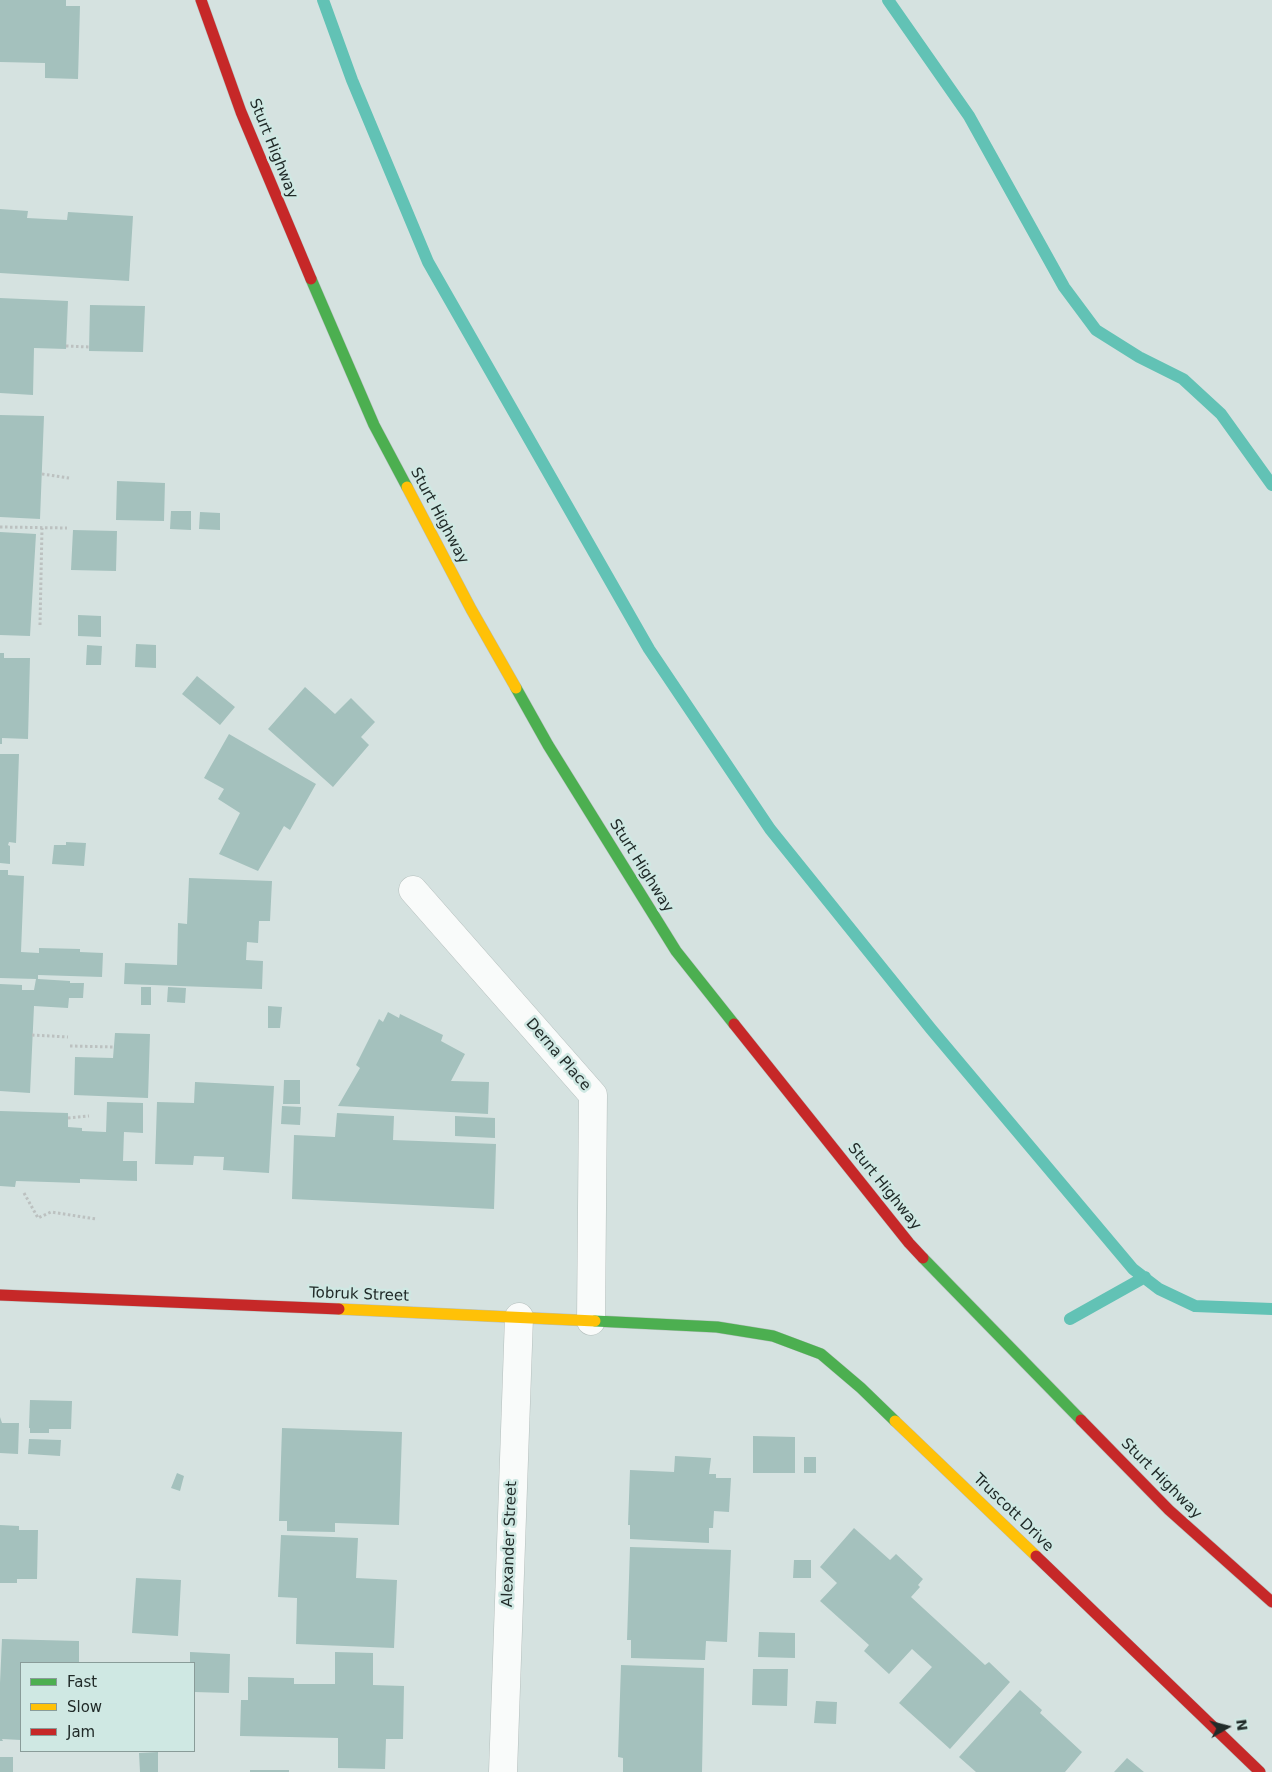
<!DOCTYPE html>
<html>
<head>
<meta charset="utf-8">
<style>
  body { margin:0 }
  #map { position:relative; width:1272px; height:1772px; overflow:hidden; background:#d5e2e0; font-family:"DejaVu Sans",sans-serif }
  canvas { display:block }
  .legend { position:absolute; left:20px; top:1662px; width:175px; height:90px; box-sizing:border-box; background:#cfe8e3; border:1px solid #899c99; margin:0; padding:6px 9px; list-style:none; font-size:15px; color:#212b29 }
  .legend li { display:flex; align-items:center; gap:10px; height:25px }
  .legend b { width:25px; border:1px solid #899c99 }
  .north { position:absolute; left:1202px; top:1702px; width:50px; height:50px; -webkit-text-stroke:4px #cfe8e3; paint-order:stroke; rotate:82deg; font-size:14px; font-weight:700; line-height:20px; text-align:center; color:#212b29 }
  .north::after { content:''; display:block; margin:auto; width:18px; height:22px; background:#212b29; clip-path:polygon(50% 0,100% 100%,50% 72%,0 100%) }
</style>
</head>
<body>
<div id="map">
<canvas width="1272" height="1772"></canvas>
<ul class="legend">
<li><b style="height:6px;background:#4caf50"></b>Fast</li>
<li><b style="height:6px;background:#ffc107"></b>Slow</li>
<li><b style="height:6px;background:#c62828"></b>Jam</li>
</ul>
<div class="north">N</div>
</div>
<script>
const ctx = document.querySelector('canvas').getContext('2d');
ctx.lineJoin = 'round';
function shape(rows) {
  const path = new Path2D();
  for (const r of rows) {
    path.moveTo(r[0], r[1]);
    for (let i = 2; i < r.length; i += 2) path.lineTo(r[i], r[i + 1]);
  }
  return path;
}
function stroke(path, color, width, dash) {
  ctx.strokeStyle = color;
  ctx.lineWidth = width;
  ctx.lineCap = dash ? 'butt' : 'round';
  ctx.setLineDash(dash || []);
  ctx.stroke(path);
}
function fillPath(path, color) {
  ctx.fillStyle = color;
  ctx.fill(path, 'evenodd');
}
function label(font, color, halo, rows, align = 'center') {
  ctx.font = font + ' "DejaVu Sans",sans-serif';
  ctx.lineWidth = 5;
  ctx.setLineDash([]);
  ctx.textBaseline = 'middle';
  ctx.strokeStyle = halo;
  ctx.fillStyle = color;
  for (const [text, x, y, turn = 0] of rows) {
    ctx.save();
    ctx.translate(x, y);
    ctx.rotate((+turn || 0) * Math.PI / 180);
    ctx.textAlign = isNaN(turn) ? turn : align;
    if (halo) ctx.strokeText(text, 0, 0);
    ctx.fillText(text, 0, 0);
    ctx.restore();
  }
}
stroke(shape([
  [323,0,352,80,428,262,649,649,770,829,931,1029,1133,1269,1159,1289,1195,1306,1272,1309],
  [888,0,969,116,1064,287,1096,330,1139,357,1183,379,1221,414,1272,485],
  [1070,1319,1145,1277]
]), '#62c2b5', 12);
fillPath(shape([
  [0,0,66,0,66,6,80,6,78,79,45,78,45,63,0,62],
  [0,209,28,211,27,218,67,220,68,212,133,216,129,281,0,273],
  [0,298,68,301,66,349,34,348,33,395,0,393],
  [90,305,145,306,143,352,89,351],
  [0,415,44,416,40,519,0,517],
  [117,481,165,483,164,521,116,520],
  [171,511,191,511,191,530,170,529],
  [200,512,220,513,220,530,199,529],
  [73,530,117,531,116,571,71,570],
  [0,532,36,534,30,636,0,635],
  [78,615,101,616,101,637,78,636],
  [136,644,156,645,156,668,135,667],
  [87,645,102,646,101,665,86,665],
  [0,653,4,653,4,658,30,658,28,739,2,738,2,744,0,744],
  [197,676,235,707,220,725,182,694],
  [305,687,335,714,351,698,375,722,361,737,369,745,333,787,268,729],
  [229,734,316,784,290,830,284,826,258,871,219,854,240,813,218,799,224,789,204,778],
  [0,754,19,754,16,843,9,842,8,845,10,846,10,864,0,863],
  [66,842,86,843,84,866,52,864,54,845,66,845],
  [0,870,8,870,8,875,24,876,21,952,39,953,39,948,80,949,80,952,103,953,102,977,38,975,38,979,70,981,70,983,84,983,83,998,69,998,68,1008,34,1006,30,1093,0,1091,0,984,22,985,22,990,34,990,36,979,0,978],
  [189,878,272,881,270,921,259,921,258,943,247,942,246,960,263,961,262,989,124,984,125,963,177,965,178,923,187,924],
  [141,987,151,987,151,1005,141,1005],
  [168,987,186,988,185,1003,167,1002],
  [268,1006,282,1007,280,1028,268,1028],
  [388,1012,399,1018,400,1014,443,1035,441,1041,465,1054,451,1081,489,1082,488,1114,338,1106,360,1068,356,1065,379,1019,383,1022],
  [115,1033,150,1034,148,1098,74,1095,75,1057,113,1058],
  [284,1080,300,1080,300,1104,283,1104],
  [195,1082,274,1086,269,1173,223,1170,224,1157,194,1156,193,1165,155,1164,157,1102,194,1103],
  [107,1102,143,1103,143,1133,124,1132,123,1161,137,1161,137,1181,80,1179,80,1183,16,1181,15,1187,0,1186,0,1111,68,1113,68,1127,82,1128,82,1131,106,1132],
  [282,1106,301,1107,300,1125,281,1124],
  [337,1113,394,1116,393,1140,496,1144,494,1209,292,1199,294,1135,335,1137],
  [455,1116,495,1118,495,1138,455,1136],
  [30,1400,72,1401,71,1429,49,1429,49,1433,30,1433,30,1428,29,1428],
  [0,1417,2,1423,19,1423,18,1454,0,1453],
  [282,1428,402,1432,399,1525,335,1523,335,1532,287,1531,287,1521,279,1521],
  [753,1436,795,1437,795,1473,753,1473],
  [29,1439,61,1440,60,1456,28,1454],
  [675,1456,711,1458,709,1474,716,1474,716,1478,731,1478,729,1512,714,1511,713,1528,709,1528,709,1543,630,1539,630,1525,628,1525,630,1470,674,1472],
  [804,1457,816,1457,816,1473,804,1473],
  [177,1473,184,1476,180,1491,171,1488],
  [0,1525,19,1526,19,1530,38,1530,37,1579,17,1579,17,1583,0,1583],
  [854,1528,890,1560,896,1554,923,1579,918,1585,920,1587,911,1597,985,1665,989,1662,1010,1682,950,1749,899,1703,932,1667,912,1649,889,1674,864,1651,869,1645,820,1601,837,1583,820,1567],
  [281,1535,358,1538,356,1578,397,1580,394,1648,296,1644,297,1598,278,1597],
  [630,1547,731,1550,727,1642,706,1641,705,1660,631,1658,631,1640,627,1640],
  [794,1560,811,1560,811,1578,793,1578],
  [136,1578,181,1580,178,1636,132,1633],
  [759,1632,795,1633,795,1658,758,1657],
  [2,1639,79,1641,79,1663,21,1663,21,1740,2,1739,3,1741,0,1741,0,1683],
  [190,1652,230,1654,229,1693,194,1692,194,1663,190,1663],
  [335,1652,373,1653,373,1685,404,1686,403,1739,386,1739,385,1769,338,1768,338,1738,240,1736,241,1700,248,1700,248,1677,294,1678,294,1684,335,1684],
  [621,1665,704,1668,702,1772,623,1772,623,1758,618,1757],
  [753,1669,788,1669,787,1706,752,1705],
  [1020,1690,1042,1710,1040,1713,1082,1752,1065,1772,976,1772,959,1757],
  [816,1701,837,1702,836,1724,814,1723],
  [158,1752,158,1772,140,1772,139,1753],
  [0,1757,13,1757,13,1772,0,1772],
  [1127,1758,1144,1772,1114,1772],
  [250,1770,289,1770,289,1772,250,1772]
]), '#a4c1bd');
const street = shape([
  [413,890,593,1095,591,1321],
  [503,1772,519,1317]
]);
const fast = shape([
  [311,279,374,425,407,487],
  [516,688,548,745,676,951,734,1024],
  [923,1258,1081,1420],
  [595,1321,717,1327,773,1336,821,1354,861,1388,895,1421]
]);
const slow = shape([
  [407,487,471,609,516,688],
  [339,1309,595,1321],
  [895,1421,1036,1556]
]);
const jam = shape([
  [201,0,241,112,311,279],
  [734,1024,909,1243,923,1258],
  [0,1295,339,1309],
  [1081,1420,1169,1510,1272,1602],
  [1036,1556,1260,1772]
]);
stroke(street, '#b5bfbd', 29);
stroke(fast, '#b5bfbd', 12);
stroke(slow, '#b5bfbd', 12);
stroke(jam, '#b5bfbd', 12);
stroke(shape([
  [66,346,89,347],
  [42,474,69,478],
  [0,527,67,528],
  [40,625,42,528],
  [32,1035,68,1037],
  [70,1046,114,1047],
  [68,1118,89,1116],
  [24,1193,38,1218,51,1212,96,1219]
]), '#bcc1c0', 3, [2.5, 2.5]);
stroke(street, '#f9fbfa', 28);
stroke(fast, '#4caf50', 11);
stroke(slow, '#ffc107', 11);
stroke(jam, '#c62828', 11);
label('15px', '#212b29', '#cfe8e3', [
  ["Sturt Highway",273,149,68],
  ["Sturt Highway",439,516,62],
  ["Sturt Highway",641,866,58],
  ["Derna Place",558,1055,49],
  ["Sturt Highway",884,1187,51],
  ["Tobruk Street",359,1295,2],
  ["Sturt Highway",1161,1479,45],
  ["Truscott Drive",1013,1513,44],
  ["Alexander Street",510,1544,-88]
]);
</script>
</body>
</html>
